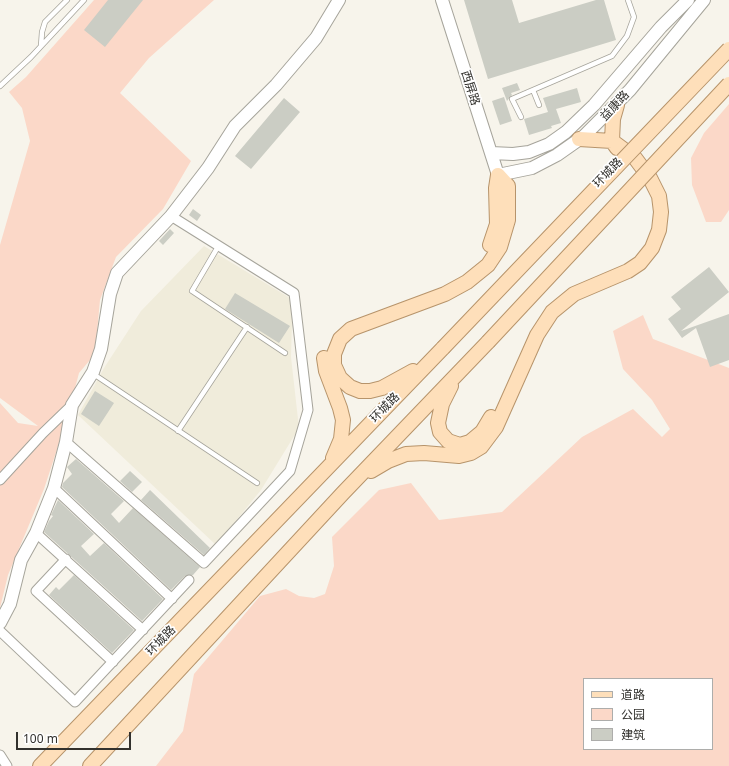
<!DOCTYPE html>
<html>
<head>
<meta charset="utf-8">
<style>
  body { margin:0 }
  #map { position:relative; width:729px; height:766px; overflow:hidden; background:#f7f4eb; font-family:"Noto Sans","Noto Sans SC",sans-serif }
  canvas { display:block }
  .legend { position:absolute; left:583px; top:678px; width:130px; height:72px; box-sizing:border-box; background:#fff; border:1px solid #adadab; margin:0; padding:5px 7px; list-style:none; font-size:12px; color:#32312d }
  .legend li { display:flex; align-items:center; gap:8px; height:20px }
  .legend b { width:20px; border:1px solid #adadab }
  .scale { position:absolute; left:16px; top:732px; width:115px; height:18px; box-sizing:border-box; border:2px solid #32312d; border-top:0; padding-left:5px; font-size:12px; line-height:14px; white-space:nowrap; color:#32312d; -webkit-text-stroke:3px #fff; paint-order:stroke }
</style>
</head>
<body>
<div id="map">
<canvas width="729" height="766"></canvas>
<ul class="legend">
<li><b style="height:5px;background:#fedfba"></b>道路</li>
<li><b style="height:11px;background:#fbd8c8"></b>公园</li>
<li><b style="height:11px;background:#cbcdc4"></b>建筑</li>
</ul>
<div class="scale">100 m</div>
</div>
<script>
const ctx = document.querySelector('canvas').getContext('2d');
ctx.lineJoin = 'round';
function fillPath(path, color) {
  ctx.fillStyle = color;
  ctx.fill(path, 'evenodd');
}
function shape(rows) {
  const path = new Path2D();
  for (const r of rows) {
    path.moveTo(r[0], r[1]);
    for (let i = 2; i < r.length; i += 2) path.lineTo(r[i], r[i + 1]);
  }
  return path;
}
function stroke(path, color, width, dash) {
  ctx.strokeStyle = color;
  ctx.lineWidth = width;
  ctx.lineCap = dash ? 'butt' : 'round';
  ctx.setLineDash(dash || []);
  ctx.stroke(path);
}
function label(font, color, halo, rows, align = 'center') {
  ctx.font = font + ' "Noto Sans","Noto Sans SC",sans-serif';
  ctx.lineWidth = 3.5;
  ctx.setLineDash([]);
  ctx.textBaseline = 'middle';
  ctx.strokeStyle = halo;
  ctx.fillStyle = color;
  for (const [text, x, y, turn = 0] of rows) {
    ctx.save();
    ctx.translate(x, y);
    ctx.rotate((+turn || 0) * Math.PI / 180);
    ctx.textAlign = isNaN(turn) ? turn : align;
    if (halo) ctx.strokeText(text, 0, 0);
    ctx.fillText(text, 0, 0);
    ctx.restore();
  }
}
fillPath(shape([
  [204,246,290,298,292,322,291,357,299,428,261,490,216,545,78,415,104,368,141,311]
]), '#f0ecdb');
fillPath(shape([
  [94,0,214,0,149,58,120,93,191,161,163,209,116,257,100,300,95,354,79,373,67,419,44,489,8,575,0,608,0,403,18,423,38,426,0,398,0,245,30,141,22,108,9,92,26,77],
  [729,104,729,210,721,222,706,222,692,185,691,158,704,133],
  [643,315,653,339,729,368,729,766,156,766,183,731,194,674,260,596,286,589,299,596,314,598,325,594,334,566,332,537,379,490,411,483,439,520,502,512,582,437,633,409,662,437,670,429,652,400,623,369,613,331],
  [584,679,712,679,712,749,584,749]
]), '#fbd8c8');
fillPath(shape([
  [108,0,143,0,105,47,84,30],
  [464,0,512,0,519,23,596,0,604,0,616,40,488,79],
  [517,83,520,90,511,93,512,95,507,101,502,88],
  [577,88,581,102,556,109,561,123,551,126,552,128,529,135,524,119,548,112,543,98],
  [504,97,512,121,500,125,492,101],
  [284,98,300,112,251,169,235,156],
  [193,209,201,215,197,221,189,215],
  [170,229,174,233,163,245,159,241],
  [709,267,729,292,681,331,729,314,729,360,710,367,696,328,682,338,668,319,681,309,671,297],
  [235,293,290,326,279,343,225,309],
  [95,391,114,403,99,426,81,414],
  [76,459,124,501,111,514,119,523,133,508,200,567,193,575,185,576,171,590,62,487,63,483,72,474,67,467],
  [130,471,142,482,132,492,120,481],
  [150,490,210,548,204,555,141,500],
  [58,500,94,534,81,546,90,556,104,543,163,599,142,621,44,532,49,521,53,516,51,515],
  [74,575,134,630,112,653,49,595,56,587,59,590]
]), '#cbcdc4');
const lane = shape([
  [41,46,42,32,45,22,67,0],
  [0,86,31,57,84,0],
  [533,90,539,105],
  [521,117,512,99,612,56,627,36,634,17,628,0],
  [219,245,192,291,285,353],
  [98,377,257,483],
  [178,431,247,327]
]);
const street = shape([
  [66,442,204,563,290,471,308,410,294,293,171,216],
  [0,480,43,433,72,405],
  [54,488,172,599],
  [36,533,143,630],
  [66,559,36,591,113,662],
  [0,631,75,702,189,580],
  [0,755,7,766]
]);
const secondary = shape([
  [442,0,498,175,532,168,557,155,584,136,630,90,704,0],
  [491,153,513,154,529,152,549,144,566,132,594,105,661,27,688,0],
  [0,623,10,604,21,560,36,533,54,488,66,442,72,405,93,372,101,349,110,294,117,273,171,216,208,168,235,126,276,85,316,38,339,0]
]);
const primary = shape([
  [617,148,612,141,613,119,617,105],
  [490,245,497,224,496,188,498,175],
  [324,358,326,371,340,408,343,420,341,439,333,458],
  [413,371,382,388,370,391,360,391,350,387,340,378,334,365,334,354,340,339,351,329,445,294,467,282,488,265,500,247,508,220,508,186,498,175],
  [451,386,442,404,438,423,440,432,448,441,460,445,470,442,482,432,491,417],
  [371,471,388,461,406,454,424,453,459,456,471,453,481,447,496,427,537,335,552,312,574,294,628,271,640,263,652,248,659,230,661,212,659,196,650,178,635,158,612,141,579,139],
  [40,766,443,348],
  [90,766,343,493,488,342]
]);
stroke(lane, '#a6a49b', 6);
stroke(street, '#a6a49b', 11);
stroke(secondary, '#a6a49b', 14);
stroke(primary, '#b7946b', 16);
stroke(lane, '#fff', 4.5);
stroke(street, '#fff', 9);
stroke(secondary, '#fff', 12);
stroke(primary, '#fedfba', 14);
const primaryBridge = shape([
  [488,342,729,84],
  [443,348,729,49]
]);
stroke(primaryBridge, '#b7946b', 16, []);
stroke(primaryBridge, '#fedfba', 14);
label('12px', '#32312d', '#fff', [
  ["西屏路",470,88,72],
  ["益康路",615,106,-47],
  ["环城路",608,173,-46],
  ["环城路",385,408,-46],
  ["环城路",161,641,-46]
]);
</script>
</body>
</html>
